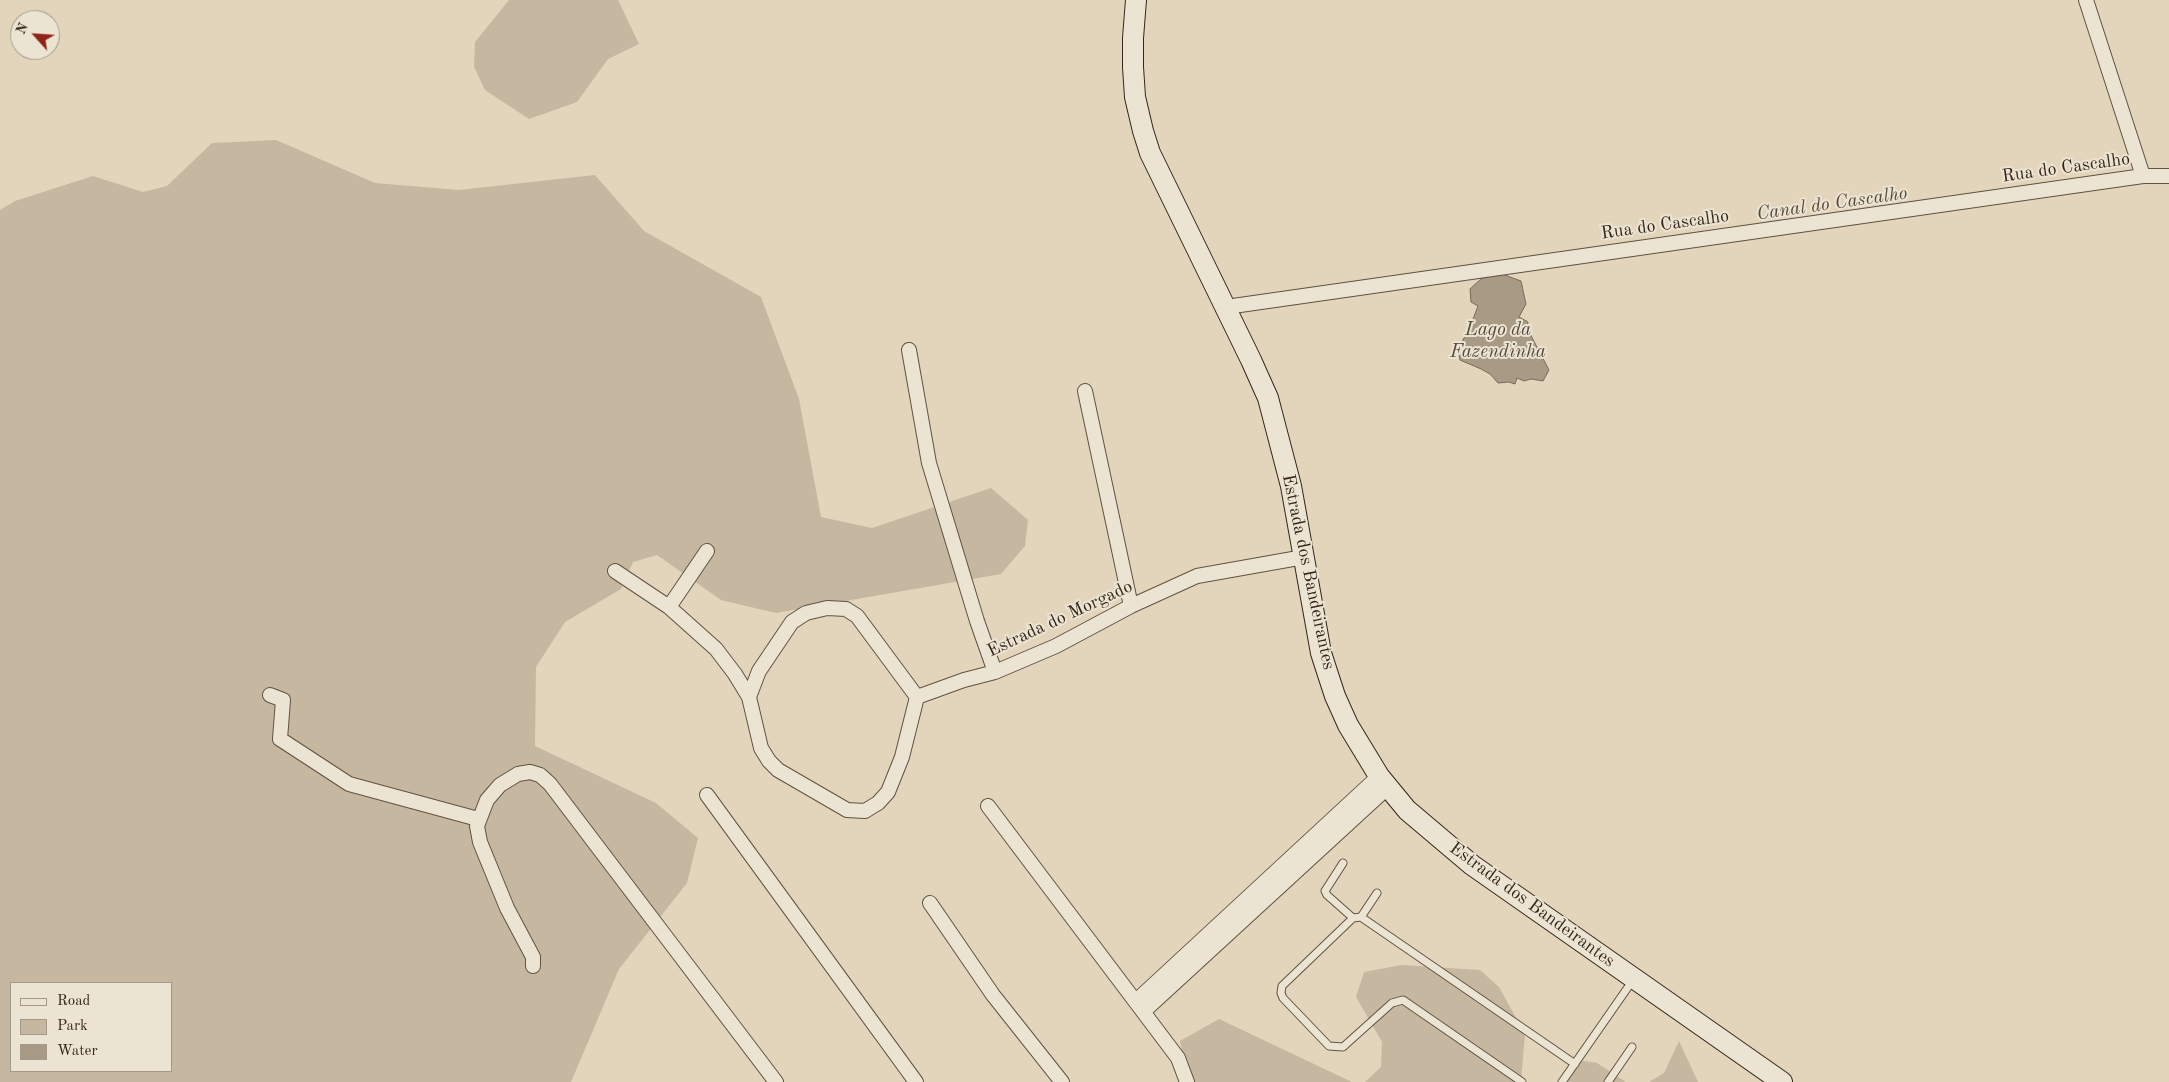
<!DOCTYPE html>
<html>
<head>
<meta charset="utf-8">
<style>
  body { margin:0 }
  #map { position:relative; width:2169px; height:1082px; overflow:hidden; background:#e2d5bc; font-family:"Old Standard TT",serif }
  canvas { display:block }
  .legend { position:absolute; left:10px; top:982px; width:162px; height:90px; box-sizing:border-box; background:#ece4d3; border:1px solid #a39889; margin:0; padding:6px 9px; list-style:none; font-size:15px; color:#362619 }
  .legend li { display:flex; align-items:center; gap:10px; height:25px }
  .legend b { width:25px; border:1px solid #a39889 }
  .north { position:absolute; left:10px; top:10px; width:50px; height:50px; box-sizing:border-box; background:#ece4d3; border:1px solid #a39889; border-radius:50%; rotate:296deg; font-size:14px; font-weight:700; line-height:20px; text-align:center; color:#362619 }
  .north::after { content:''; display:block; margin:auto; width:18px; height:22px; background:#8f2418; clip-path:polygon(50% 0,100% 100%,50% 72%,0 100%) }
</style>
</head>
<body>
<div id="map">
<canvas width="2169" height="1082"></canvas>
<ul class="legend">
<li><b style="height:6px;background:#ece4d3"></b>Road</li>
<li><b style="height:14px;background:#c5b7a0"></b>Park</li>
<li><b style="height:14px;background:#a89a85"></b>Water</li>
</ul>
<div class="north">N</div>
</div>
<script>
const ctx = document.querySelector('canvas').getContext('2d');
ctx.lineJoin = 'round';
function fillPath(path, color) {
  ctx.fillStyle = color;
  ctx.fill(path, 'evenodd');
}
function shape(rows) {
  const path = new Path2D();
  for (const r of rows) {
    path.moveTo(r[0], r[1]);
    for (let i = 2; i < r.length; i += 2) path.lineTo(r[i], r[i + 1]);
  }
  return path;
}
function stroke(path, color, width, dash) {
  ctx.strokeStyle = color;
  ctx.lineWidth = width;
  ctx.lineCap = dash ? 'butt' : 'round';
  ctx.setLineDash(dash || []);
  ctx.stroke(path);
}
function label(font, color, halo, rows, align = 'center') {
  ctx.font = font + ' "Old Standard TT",serif';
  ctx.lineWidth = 4;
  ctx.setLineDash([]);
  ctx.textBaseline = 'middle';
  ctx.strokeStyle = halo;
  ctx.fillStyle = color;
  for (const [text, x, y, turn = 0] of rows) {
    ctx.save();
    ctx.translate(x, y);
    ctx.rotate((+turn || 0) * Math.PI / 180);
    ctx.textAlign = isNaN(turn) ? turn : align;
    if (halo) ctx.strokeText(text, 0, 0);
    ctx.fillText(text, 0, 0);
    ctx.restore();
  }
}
fillPath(shape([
  [509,0,618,0,639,44,608,59,577,102,529,119,485,90,474,67,475,42],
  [276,140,375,183,459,190,595,175,644,231,761,297,799,399,821,517,872,528,991,488,1028,520,1025,546,1001,574,776,613,721,600,657,555,633,562,621,589,565,622,536,667,535,746,656,803,698,838,687,883,619,969,571,1082,0,1082,0,210,15,201,93,176,143,192,167,186,212,143],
  [11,983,171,983,171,1071,11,1071],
  [1402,965,1480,970,1499,987,1525,1034,1521,1082,1365,1082,1381,1067,1382,1042,1356,997,1364,972],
  [1219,1019,1352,1082,1188,1082,1180,1041],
  [1679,1041,1698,1082,1649,1082,1664,1073],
  [1571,1059,1597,1063,1626,1082,1561,1082]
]), '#c5b7a0');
const water = shape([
  [1502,274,1521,281,1526,304,1519,317,1528,322,1527,328,1549,370,1543,381,1531,379,1524,381,1517,378,1515,384,1509,382,1498,383,1490,374,1481,369,1460,360,1458,349,1470,327,1478,306,1471,302,1470,289,1482,278,1502,274]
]);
fillPath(water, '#a89a85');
stroke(water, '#7a6c5a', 1);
const lane = shape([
  [1343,863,1325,891,1327,895,1353,918],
  [1361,917,1377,893],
  [1522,1082,1403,1000,1392,1003,1343,1047,1329,1046,1283,998,1281,993,1282,986,1353,918,1361,917,1575,1064],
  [1562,1082,1633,980],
  [1608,1082,1632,1047]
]);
const street = shape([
  [2086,0,2143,176],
  [1226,307,2143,176,2169,176],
  [909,350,929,463,977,621,995,672],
  [1085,391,1131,606],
  [615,571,669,607,716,649,735,674,749,697,761,748,769,761,778,770,847,810,865,811,878,803,888,792,902,757,917,697,964,680,995,672,1056,646,1131,606,1197,576,1304,557],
  [669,607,707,551],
  [270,695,283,700,280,739,349,784,478,819],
  [749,697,759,671,792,622,806,613,827,608,846,609,857,616,917,697],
  [707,795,916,1082],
  [988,806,1178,1058,1187,1082],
  [930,903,993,995,1062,1082],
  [533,966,533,957,507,908,480,842,477,826,487,800,500,785,518,774,530,772,540,775,550,784,776,1082],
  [1136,1001,1379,776],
  [1144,1011,1388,787]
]);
const secondary = shape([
  [1136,0,1133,38,1133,67,1135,97,1143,131,1150,153,1251,360,1268,398,1291,486,1321,653,1335,696,1348,725,1365,753,1379,776,1407,810,1472,865,1782,1082]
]);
stroke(lane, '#615242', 9);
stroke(street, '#615242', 16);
stroke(secondary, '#362619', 22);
stroke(lane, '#ece4d3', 7);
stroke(street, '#ece4d3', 14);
stroke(secondary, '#ece4d3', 20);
label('18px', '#362619', '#ece4d3', [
  ["Rua do Cascalho",2066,168,-8],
  ["Rua do Cascalho",1665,225,-8],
  ["Estrada dos Bandeirantes",1308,572,78],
  ["Estrada do Morgado",1060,619,-25],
  ["Estrada dos Bandeirantes",1532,905,36]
]);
label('italic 19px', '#584939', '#ece4d3', [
  ["Canal do Cascalho",1832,204,-8],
  ["Lago da",1498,330],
  ["Fazendinha",1498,352]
]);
</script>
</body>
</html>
